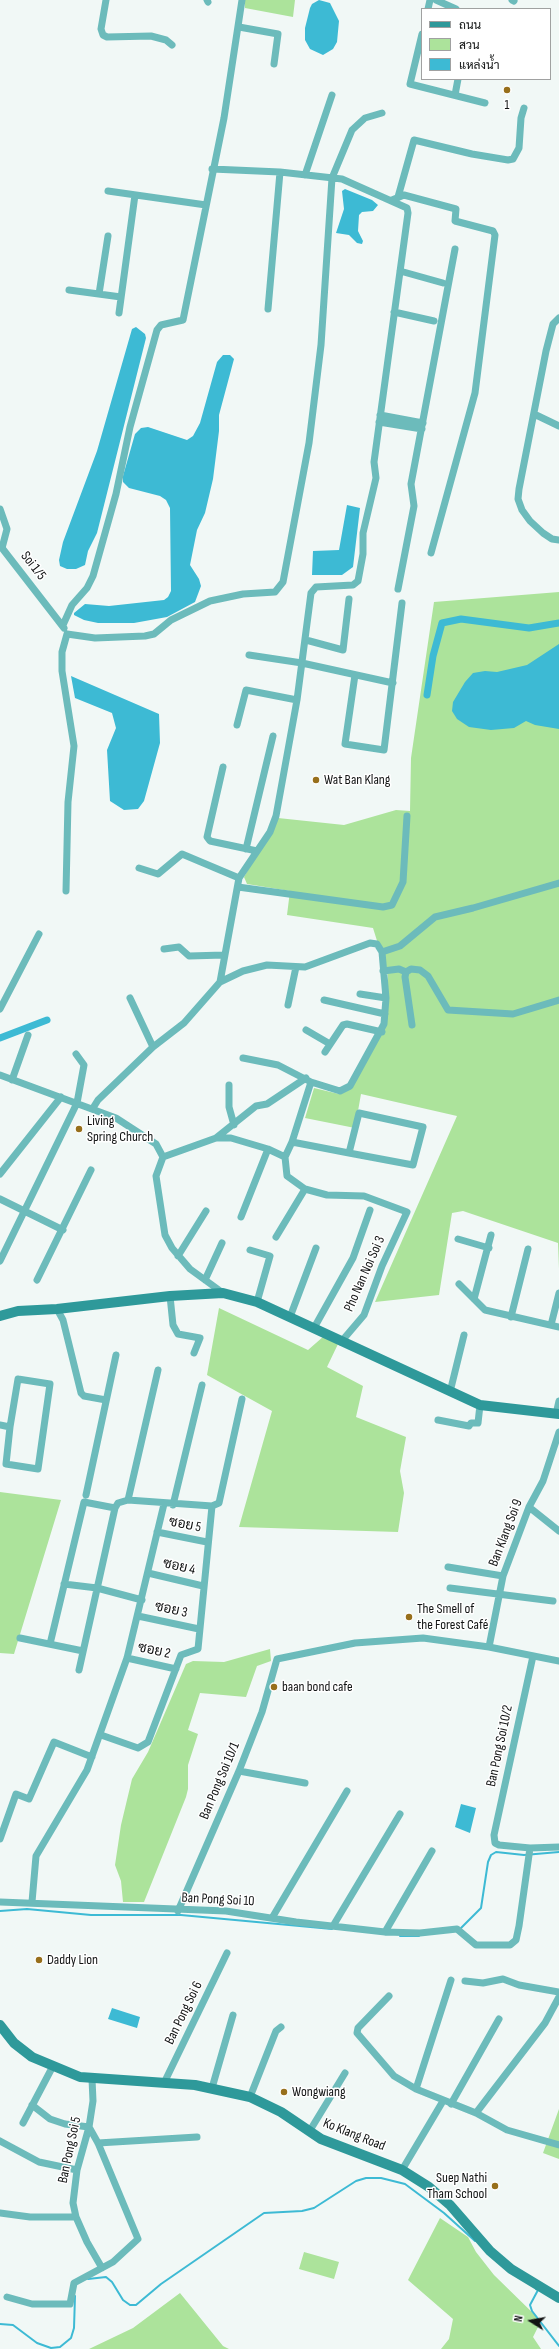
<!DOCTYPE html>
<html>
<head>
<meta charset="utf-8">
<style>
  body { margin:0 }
  #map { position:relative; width:559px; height:2349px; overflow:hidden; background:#f1f8f6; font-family:"Sofia Sans Condensed",Sarabun,sans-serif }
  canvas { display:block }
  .legend { position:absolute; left:421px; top:8px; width:130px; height:72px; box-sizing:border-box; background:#fff; border:1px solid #a0a1a1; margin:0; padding:5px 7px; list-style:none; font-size:12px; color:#111313 }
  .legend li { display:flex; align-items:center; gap:8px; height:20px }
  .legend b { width:20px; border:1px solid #a0a1a1 }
  .north { position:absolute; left:511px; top:2301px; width:40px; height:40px; -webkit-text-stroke:3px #fff; paint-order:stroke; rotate:281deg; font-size:11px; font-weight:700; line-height:16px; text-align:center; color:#111313 }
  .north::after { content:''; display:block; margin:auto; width:14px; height:18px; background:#111313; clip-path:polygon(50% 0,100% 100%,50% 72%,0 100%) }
</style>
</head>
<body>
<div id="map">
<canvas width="559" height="2349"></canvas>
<ul class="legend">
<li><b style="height:5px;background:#2e999a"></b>ถนน</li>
<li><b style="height:11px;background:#ace39b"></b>สวน</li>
<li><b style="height:11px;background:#3dbad4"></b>แหล่งน้ำ</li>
</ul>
<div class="north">N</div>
</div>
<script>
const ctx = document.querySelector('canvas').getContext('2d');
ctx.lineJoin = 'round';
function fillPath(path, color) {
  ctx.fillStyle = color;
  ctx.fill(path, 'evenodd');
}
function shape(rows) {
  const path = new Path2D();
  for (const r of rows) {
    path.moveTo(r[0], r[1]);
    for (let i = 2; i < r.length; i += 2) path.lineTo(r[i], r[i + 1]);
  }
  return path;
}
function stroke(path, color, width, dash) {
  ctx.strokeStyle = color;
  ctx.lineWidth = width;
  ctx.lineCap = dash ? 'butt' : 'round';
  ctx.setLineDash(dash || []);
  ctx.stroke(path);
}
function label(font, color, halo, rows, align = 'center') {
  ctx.font = font + ' "Sofia Sans Condensed",Sarabun,sans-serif';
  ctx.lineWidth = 3;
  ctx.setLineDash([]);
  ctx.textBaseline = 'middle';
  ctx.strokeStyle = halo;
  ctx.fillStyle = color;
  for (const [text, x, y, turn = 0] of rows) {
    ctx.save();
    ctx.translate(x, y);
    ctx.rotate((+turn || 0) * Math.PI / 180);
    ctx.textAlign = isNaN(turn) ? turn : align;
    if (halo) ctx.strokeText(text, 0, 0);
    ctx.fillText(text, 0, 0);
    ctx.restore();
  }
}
fillPath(shape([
  [245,0,295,0,293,17,245,8],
  [559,592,559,1269,558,1243,463,1211,452,1213,439,1295,375,1302,457,1116,361,1094,355,1128,305,1118,314,1088,339,1094,353,1086,385,1024,388,976,373,928,287,915,290,891,247,884,244,877,278,818,344,825,396,810,410,811,411,758,434,602],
  [219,1308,308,1350,324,1336,338,1344,327,1367,363,1386,356,1417,406,1437,400,1471,404,1493,398,1532,239,1527,272,1411,207,1375],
  [0,1492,61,1500,14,1654,0,1653],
  [270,1649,271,1661,257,1666,246,1697,200,1693,188,1730,198,1734,188,1765,188,1789,186,1797,144,1902,123,1902,121,1881,115,1865,121,1825,132,1779,148,1752,186,1664,193,1661,224,1662],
  [559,2109,559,2159,543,2153],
  [440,2218,468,2237,476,2252,494,2275,539,2319,539,2325,533,2337,541,2349,441,2349,449,2339,453,2319,408,2280],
  [304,2252,339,2262,334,2279,299,2269],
  [180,2293,223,2346,229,2349,89,2349,133,2328]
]), '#ace39b');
fillPath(shape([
  [319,0,330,3,339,21,337,42,333,49,323,55,310,49,305,40,305,28,310,8,312,4],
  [345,189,372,200,378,205,373,211,362,212,359,215,358,231,363,241,362,244,357,243,349,235,336,233,344,209,342,191],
  [136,327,145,334,146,338,97,533,88,551,85,565,76,569,67,569,60,566,59,560,63,542,97,451,132,329],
  [223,355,230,355,234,359,219,415,219,431,213,479,205,513,197,530,190,565,199,579,201,586,195,602,167,617,134,623,98,623,84,620,74,615,74,613,85,604,109,606,164,600,168,597,171,591,170,508,166,500,160,496,129,488,123,482,123,476,135,434,141,428,148,427,187,440,193,436,200,423,217,362],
  [347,505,360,508,353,567,342,575,312,575,313,551,339,550],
  [559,644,559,729,535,725,526,721,514,728,491,730,469,727,457,719,452,711,453,702,465,682,473,673,485,671,497,672,527,665],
  [71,676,159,714,160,743,144,801,138,809,124,810,110,801,107,750,116,728,112,713,75,698],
  [461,1804,476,1808,470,1833,455,1827],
  [112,2008,140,2017,137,2028,108,2019]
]), '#3dbad4');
stroke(shape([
  [0,1911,27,1909,91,1915,181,1915,332,1929],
  [460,1929,481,1908,488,1862,491,1855,496,1852,524,1855,559,1852],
  [400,1936,419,1936],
  [88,2279,106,2277,112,2282,123,2300,130,2305,136,2305,161,2284,264,2213,302,2211,314,2208,356,2181,366,2178,381,2178,405,2184,444,2213,475,2241],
  [536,2289,538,2290,530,2305,532,2311,559,2346],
  [0,2324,13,2325,37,2343,51,2348,60,2347,71,2338,74,2328,75,2296]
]), '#3dbad4', 2);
stroke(shape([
  [427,695,433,656,442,623,461,619,529,628,559,623],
  [0,1038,47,1020]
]), '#3dbad4', 7);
stroke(shape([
  [106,0,101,29,103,35,107,37,151,36,166,40,172,45],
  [207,0,208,2],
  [436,0,456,9],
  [512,0,514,1],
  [428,9,430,0],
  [239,27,278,34,274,64],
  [422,34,410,84,485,103],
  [455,95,458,79],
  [305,175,332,95],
  [108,191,206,205],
  [398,197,414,140,472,154,508,160,513,159,519,148,521,118,524,108],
  [392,200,404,195,456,209,455,221,493,231,495,235,475,393,431,553],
  [400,271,443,283],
  [69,290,121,297],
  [99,294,108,236],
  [268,309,280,172],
  [394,312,434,321],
  [119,313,135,195],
  [559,318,553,324,546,351,519,489,518,499,522,510,530,521,543,533,552,539,559,540],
  [534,414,559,426],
  [380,415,423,423],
  [379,422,422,429],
  [0,509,7,529,2,548,64,628],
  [398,589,414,506,411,484,455,249],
  [63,625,72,605,87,588,93,576,116,494,130,427,157,330,161,325,183,320,224,118,242,0],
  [67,634,95,638,145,636,154,634,171,620,210,601,243,594,275,592,283,582,309,443,321,345,332,178,352,130,365,118,382,113],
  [306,640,343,650,349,599],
  [249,655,302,663,393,683],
  [355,675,345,744,384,750,402,603],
  [237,725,246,690,297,700],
  [223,767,207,837,210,841,257,851],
  [246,849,273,736],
  [139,868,158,874,182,854,239,878],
  [238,887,383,907,392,905,403,882,407,816],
  [66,891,68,802,74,746,62,671,62,652,67,634],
  [164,949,179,947,189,956,224,955],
  [382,952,400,946,435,917,473,908,559,883],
  [383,971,399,969,406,972],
  [220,982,243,971,267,965,305,967,370,943,377,944,382,952,386,998,384,1024,350,1086,340,1091,311,1082,278,1065,243,1058],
  [360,994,386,998],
  [130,998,153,1047],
  [324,1000,385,1014],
  [288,1005,296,967],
  [0,1009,39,934],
  [412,1025,405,977,406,972,411,969,420,970,428,976,448,1010,513,1014,559,1000],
  [306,1030,330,1044],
  [325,1052,343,1025,347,1024,382,1032],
  [0,1075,116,1118,156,1144,163,1157,156,1176,165,1235,172,1248,190,1269,223,1293],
  [12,1080,28,1035],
  [229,1085,229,1107,234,1125],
  [93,1108,98,1100,153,1047,184,1023,220,982,239,878,270,832,276,816,297,700,311,593,316,587,353,585,358,581,363,554,363,533,376,478,374,462,408,213,407,208,342,179,280,172,212,169],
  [216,1138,256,1106,267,1104,306,1078],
  [292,1142,349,1153,413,1165,423,1127,359,1113,349,1153],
  [163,1157,216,1138,231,1138,268,1149,285,1157],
  [285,1157,287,1176,305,1189,327,1195,364,1196,407,1212,382,1266,364,1315,341,1342],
  [285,1157,292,1142,311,1082],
  [0,1174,61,1097],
  [0,1199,63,1230],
  [241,1217,268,1149],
  [276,1237,305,1189],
  [458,1239,489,1248],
  [250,1250,270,1256,257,1302],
  [178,1256,206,1211],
  [0,1261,77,1103,84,1065,76,1054],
  [37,1280,91,1170],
  [205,1280,222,1243],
  [459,1284,485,1310,559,1327],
  [170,1296,173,1325,178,1334,200,1338,194,1353],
  [474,1299,491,1235],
  [57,1309,63,1320,81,1393,84,1396,106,1400],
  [290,1317,316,1248],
  [511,1317,528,1249],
  [551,1325,559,1293],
  [314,1328,353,1258,370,1210],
  [18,1379,50,1384,38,1469,6,1464,10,1427,18,1379],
  [450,1392,464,1335],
  [556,1414,559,1401],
  [438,1420,469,1426,471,1423,478,1423,480,1405],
  [0,1425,10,1427],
  [86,1495,116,1355],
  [128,1500,158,1370],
  [173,1505,202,1385],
  [529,1507,559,1531],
  [157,1532,207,1542],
  [448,1567,503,1576],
  [148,1573,203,1586],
  [64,1584,97,1588,142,1600],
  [450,1588,553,1601],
  [138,1616,199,1629],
  [20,1638,83,1651],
  [50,1644,84,1502,115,1508],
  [489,1647,503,1576,529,1507,543,1481,559,1432],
  [127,1658,176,1669],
  [79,1670,115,1508,118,1503,128,1500,212,1506,219,1503,242,1399],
  [101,1735,138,1748,148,1742,181,1655,198,1649,212,1506],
  [239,1771,305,1783],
  [0,1839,16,1794,29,1799,54,1742,92,1757],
  [530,1848,559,1847],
  [0,1902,226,1911,296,1922,385,1932,420,1933,457,1929,476,1945,510,1945,516,1940,519,1926,530,1848,499,1845,495,1843,494,1835,533,1656],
  [32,1902,36,1856,87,1770,127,1658,164,1504],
  [178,1911,239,1771,262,1712,277,1659,355,1643,423,1638,489,1647,559,1661],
  [272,1918,347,1791],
  [333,1926,400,1814],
  [385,1932,432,1851],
  [465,1981,483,1983,503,1979,519,1985,559,1992],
  [389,1996,358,2028,357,2033,394,2076,416,2089,476,2113,507,2130,559,2145],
  [92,2079,93,2101,89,2127,77,2170,73,2203,76,2217,87,2242,102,2268],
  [164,2083,227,1953],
  [212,2088,233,2015],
  [416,2089,451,1980],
  [250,2097,276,2031,281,2027],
  [451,2104,499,2019],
  [476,2113,545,2023,559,1997],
  [23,2123,53,2066],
  [309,2132,345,2073],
  [0,2141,39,2162,77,2170],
  [98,2143,197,2137],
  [402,2170,443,2101],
  [0,2213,30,2217,76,2217],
  [7,2297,32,2304,70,2304,74,2283,113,2262,138,2239,98,2143,89,2127,65,2124,50,2119,32,2105]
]), '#6cbbbb', 7);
stroke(shape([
  [0,1316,18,1311,57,1309,170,1296,223,1293,257,1302,480,1405,559,1414],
  [0,2025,14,2043,32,2057,80,2077,195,2085,250,2097,281,2112,321,2139,402,2170,429,2187,450,2205,490,2251,511,2269,559,2298]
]), '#2e999a', 10);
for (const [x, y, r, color] of [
  [507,90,4,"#976f1b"],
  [316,780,4,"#976f1b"],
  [79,1129,4,"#976f1b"],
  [409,1617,4,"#976f1b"],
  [274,1687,4,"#976f1b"],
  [39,1960,4,"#976f1b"],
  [284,2092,4,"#976f1b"],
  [495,2186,4,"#976f1b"]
]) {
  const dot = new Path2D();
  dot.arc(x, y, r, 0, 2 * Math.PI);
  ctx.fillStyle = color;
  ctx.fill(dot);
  stroke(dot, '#fff', 1.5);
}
label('14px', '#111313', '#fff', [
  ["1",507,105,"center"],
  ["Wat Ban Klang",324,780],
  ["Living",87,1121],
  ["Spring Church",87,1137],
  ["The Smell of",417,1609],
  ["the Forest Café",417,1625],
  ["baan bond cafe",282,1687],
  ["Daddy Lion",47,1960],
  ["Wongwiang",292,2092],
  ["Suep Nathi",487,2178,"right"],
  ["Tham School",487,2194,"right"]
], 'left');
label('14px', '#111313', '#fff', [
  ["Soi 1/5",33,566,52],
  ["Pho Nan Noi Soi 3",365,1274,-66],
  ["ซอย 5",185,1525,11],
  ["Ban Klang Soi 9",506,1533,-69],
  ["ซอย 4",179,1567,13],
  ["ซอย 3",171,1610,12],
  ["ซอย 2",154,1651,12],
  ["Ban Pong Soi 10/2",500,1746,-78],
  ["Ban Pong Soi 10/1",220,1781,-67],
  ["Ban Pong Soi 10",218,1900,3],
  ["Ban Pong Soi 6",184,2013,-64],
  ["Ko Klang Road",354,2135,22],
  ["Ban Pong Soi 5",70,2150,-78]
]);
</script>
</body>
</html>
